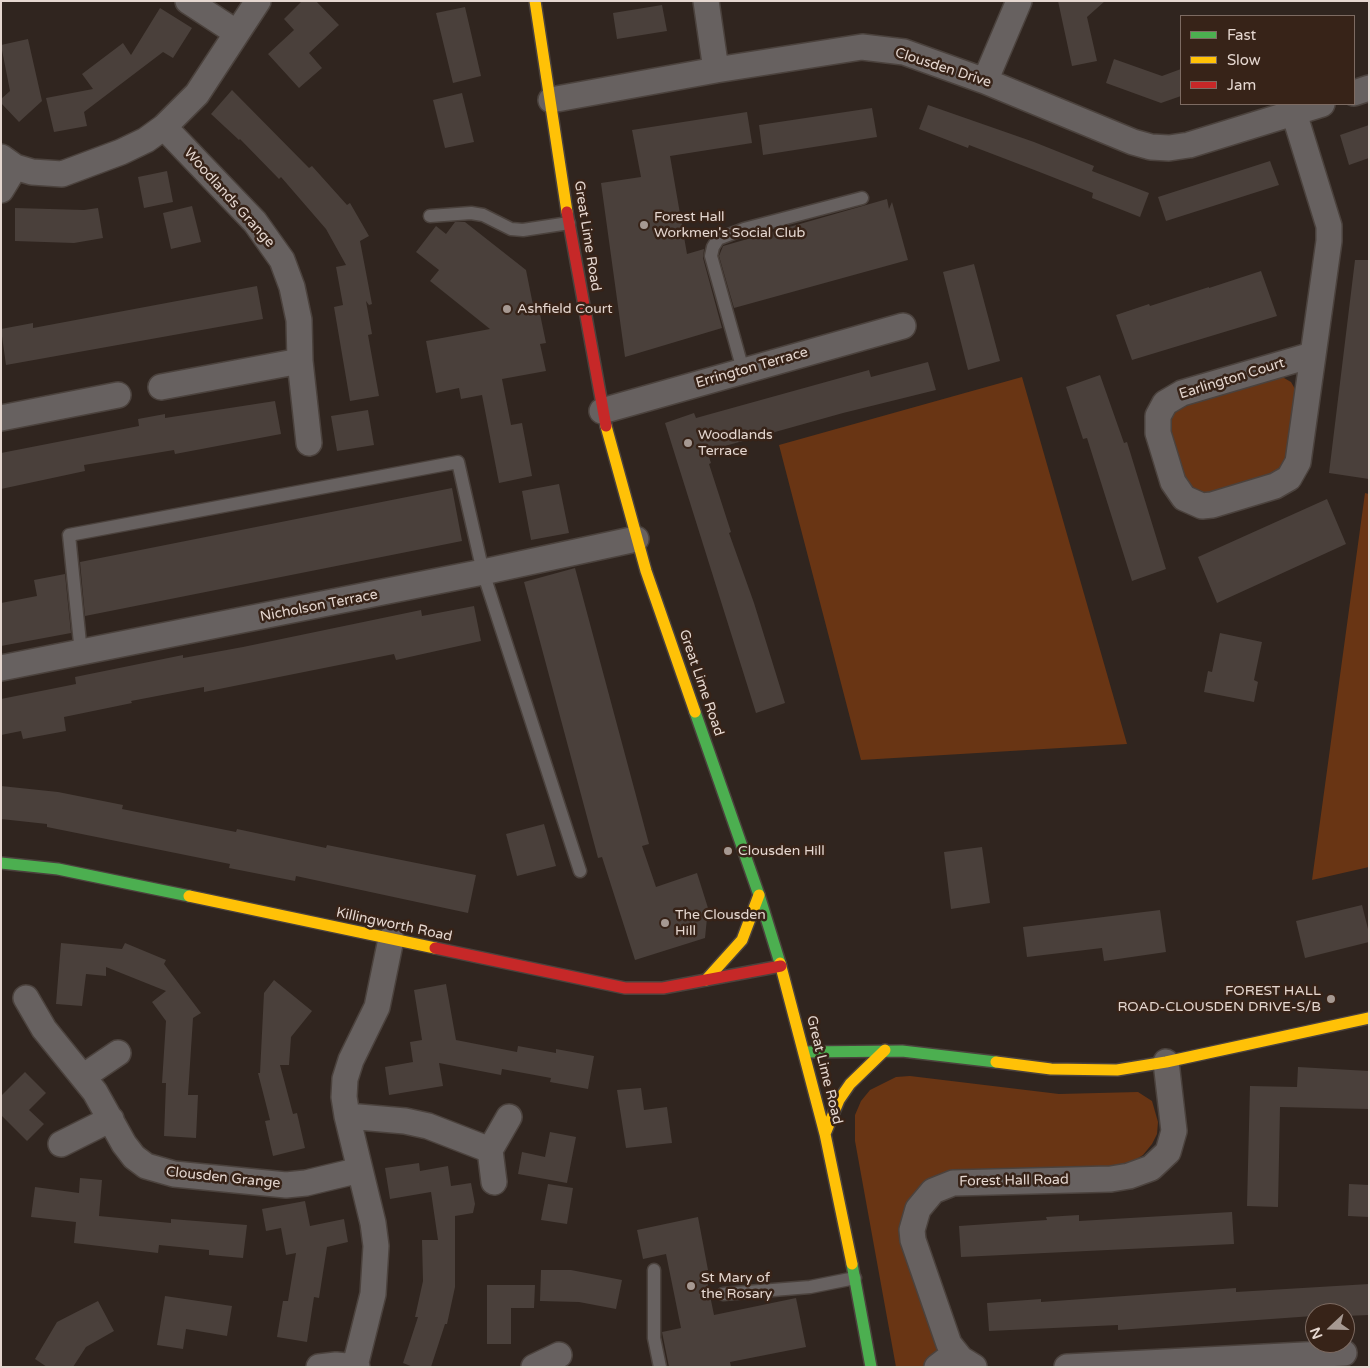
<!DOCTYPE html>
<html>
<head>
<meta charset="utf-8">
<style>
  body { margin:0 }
  #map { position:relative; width:1370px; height:1368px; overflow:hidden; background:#30251f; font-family:"Varela Round",sans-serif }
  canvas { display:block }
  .frame { position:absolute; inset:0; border:2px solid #e5d7d0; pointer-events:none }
  .legend { position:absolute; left:1180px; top:15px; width:175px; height:90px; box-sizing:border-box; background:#372318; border:1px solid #7d6b62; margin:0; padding:6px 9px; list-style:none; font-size:15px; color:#e5d7d0 }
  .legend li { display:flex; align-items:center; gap:10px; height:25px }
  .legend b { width:25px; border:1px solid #7d6b62 }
  .north { position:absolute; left:1305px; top:1303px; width:50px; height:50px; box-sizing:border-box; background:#372318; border:1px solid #7d6b62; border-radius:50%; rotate:249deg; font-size:14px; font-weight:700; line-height:20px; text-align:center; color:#e5d7d0 }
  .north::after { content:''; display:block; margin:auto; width:18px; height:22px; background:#a69992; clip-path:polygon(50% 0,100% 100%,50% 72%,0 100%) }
</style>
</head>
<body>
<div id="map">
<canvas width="1370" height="1368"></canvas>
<div class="frame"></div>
<ul class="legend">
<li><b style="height:6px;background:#4caf50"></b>Fast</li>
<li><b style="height:6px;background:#ffc107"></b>Slow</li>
<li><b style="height:6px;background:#c62828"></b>Jam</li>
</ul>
<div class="north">N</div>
</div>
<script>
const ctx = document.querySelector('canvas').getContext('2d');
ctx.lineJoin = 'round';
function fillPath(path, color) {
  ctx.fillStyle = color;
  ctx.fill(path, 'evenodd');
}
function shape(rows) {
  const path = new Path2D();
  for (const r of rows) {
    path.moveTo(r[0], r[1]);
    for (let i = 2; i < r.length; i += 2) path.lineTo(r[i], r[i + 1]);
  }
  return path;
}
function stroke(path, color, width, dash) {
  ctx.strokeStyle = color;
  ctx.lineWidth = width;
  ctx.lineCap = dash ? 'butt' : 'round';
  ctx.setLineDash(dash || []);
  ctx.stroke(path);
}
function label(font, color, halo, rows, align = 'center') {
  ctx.font = font + ' "Varela Round",sans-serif';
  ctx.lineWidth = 5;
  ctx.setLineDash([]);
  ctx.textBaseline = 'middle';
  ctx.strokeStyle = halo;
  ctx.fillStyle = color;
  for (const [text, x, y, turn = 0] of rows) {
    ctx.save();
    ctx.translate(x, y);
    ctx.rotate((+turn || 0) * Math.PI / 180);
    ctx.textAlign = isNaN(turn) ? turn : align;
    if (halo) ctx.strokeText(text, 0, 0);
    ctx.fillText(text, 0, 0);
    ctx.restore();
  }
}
fillPath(shape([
  [1022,377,1127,744,861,760,779,445],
  [1276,377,1284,378,1291,382,1295,389,1297,399,1286,465,1277,475,1209,495,1201,495,1186,486,1168,431,1170,415,1180,404],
  [1365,493,1369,494,1369,867,1312,880],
  [910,1076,1059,1094,1138,1092,1152,1101,1158,1122,1157,1134,1152,1144,1143,1155,1132,1162,1118,1167,951,1170,930,1178,921,1185,903,1215,902,1242,938,1351,923,1367,896,1367,855,1141,855,1115,861,1101,870,1090,896,1077]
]), '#693514');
fillPath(shape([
  [302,1,316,1,339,25,309,53,322,68,299,88,268,54,294,30,284,19],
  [1058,1,1105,1,1087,17,1097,61,1072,66],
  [662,5,667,31,617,39,613,13],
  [465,7,481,76,453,83,436,13],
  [160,8,192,28,173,58,163,52,84,112,87,126,54,132,46,98,93,89,82,74,123,43,131,55],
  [28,39,42,101,19,122,1,103,1,99,10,91,1,45],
  [1114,59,1162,76,1181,69,1181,96,1161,103,1106,83],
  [232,90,309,168,312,166,347,205,350,203,369,236,360,241,372,304,369,305,366,301,372,334,368,335,379,396,350,401,334,307,343,305,336,267,346,265,326,229,281,177,279,179,240,139,239,140,211,114],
  [462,93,474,142,445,148,433,100],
  [928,105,1034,142,1094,166,1092,171,1149,193,1140,217,1092,198,1093,193,1037,171,969,145,968,148,919,129],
  [872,108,877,137,763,155,759,125],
  [747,112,752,143,670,156,687,254,704,249,703,258,722,328,625,357,601,183,641,177,632,130],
  [1369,125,1369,158,1349,165,1340,135],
  [1270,161,1279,185,1166,221,1158,197],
  [167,171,173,202,144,208,138,177],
  [887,199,889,209,892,202,908,260,734,308,719,256,723,246],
  [192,206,201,242,171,249,163,213],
  [15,208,84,210,98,208,103,238,74,243,15,241],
  [455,222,465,222,526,270,535,315,540,314,546,343,540,344,546,371,502,379,511,425,522,423,532,476,499,483,482,395,461,399,459,388,436,393,426,341,490,329,430,281,439,270,416,252,436,226,446,234],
  [1355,260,1369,260,1369,479,1329,473],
  [974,264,1000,361,968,370,943,272],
  [1261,271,1277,316,1132,360,1116,315,1149,304,1150,306,1209,287,1209,288],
  [257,286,263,319,6,365,1,329,33,323,33,328],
  [928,362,936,390,843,413,707,451,711,463,709,464,731,532,729,533,754,603,785,703,756,713,665,423,694,413,696,418,869,370,871,377],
  [1100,375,1124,443,1127,442,1166,569,1132,581,1087,438,1083,439,1066,387],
  [275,401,281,434,175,454,174,450,84,465,85,471,1,489,1,453,139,426,138,419,165,414,165,418],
  [368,410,374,445,337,451,331,416],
  [559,484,569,533,531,540,522,491],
  [452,488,462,541,85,616,80,562],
  [1327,499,1346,544,1217,603,1198,557],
  [575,568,649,844,642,846,656,887,697,873,708,908,705,938,635,960,602,857,598,858,524,582],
  [65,574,71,633,1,646,1,603,37,596,34,580],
  [474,606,481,641,396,660,394,654,204,692,204,687,131,701,132,703,64,717,66,731,23,739,21,731,1,735,1,699,76,684,75,677,183,655,183,658,243,647,421,610,422,616],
  [1220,633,1262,642,1254,680,1258,682,1254,702,1204,692,1208,671,1212,672],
  [1,786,58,792,123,805,122,809,236,832,237,829,326,848,327,845,476,875,468,913,296,876,295,881,229,868,230,864,47,827,47,824,1,819],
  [544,824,556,866,517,876,506,834],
  [982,847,990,903,951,909,944,852],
  [1362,905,1369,933,1369,942,1305,958,1296,921],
  [1160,910,1166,952,1104,961,1102,948,1027,957,1023,927],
  [61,943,122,949,125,943,166,960,164,964,201,1013,193,1018,188,1095,198,1095,196,1138,164,1136,166,1083,162,1083,166,1021,152,1002,166,991,106,967,106,976,86,974,82,1006,56,1004],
  [274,980,312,1011,291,1037,289,1065,280,1065,293,1114,297,1113,305,1148,273,1156,265,1121,270,1120,258,1073,260,1073,264,993],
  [446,984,456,1040,517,1052,518,1046,556,1053,556,1049,594,1056,588,1089,550,1082,551,1078,502,1069,501,1075,439,1063,443,1086,389,1095,385,1067,413,1062,410,1042,422,1040,414,990],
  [1298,1067,1369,1071,1369,1109,1280,1107,1278,1207,1247,1206,1250,1086,1297,1087],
  [25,1072,46,1093,29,1110,44,1124,27,1141,1,1115,1,1096],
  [641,1088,644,1110,667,1107,672,1143,626,1148,617,1090],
  [550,1132,576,1137,567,1183,518,1174,522,1152,545,1157],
  [419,1163,420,1171,448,1166,451,1186,471,1183,475,1204,473,1213,455,1216,455,1287,447,1324,445,1324,431,1367,413,1367,403,1363,418,1317,415,1317,423,1281,422,1240,438,1240,431,1192,390,1199,385,1168],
  [80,1178,102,1180,99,1216,171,1223,171,1219,247,1225,243,1258,209,1255,209,1250,159,1245,158,1253,74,1243,76,1222,31,1217,35,1187,79,1193],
  [548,1184,573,1188,567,1224,541,1220],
  [1349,1184,1369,1185,1369,1217,1348,1216],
  [305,1201,310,1226,344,1219,348,1242,327,1247,319,1298,314,1297,307,1342,277,1337,283,1301,288,1301,296,1253,286,1255,281,1228,266,1231,262,1209],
  [1232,1212,1234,1244,961,1257,959,1226,1047,1220,1046,1217,1079,1215,1079,1221],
  [698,1217,708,1270,705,1271,714,1315,796,1298,806,1347,730,1362,731,1367,669,1367,662,1332,681,1328,666,1254,643,1259,637,1230],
  [541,1270,571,1270,622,1280,616,1309,579,1302,540,1301],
  [1369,1284,1369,1315,1345,1316,1345,1313,1315,1313,1315,1318,1313,1316,1118,1330,1118,1325,989,1331,987,1303,1041,1299,1041,1302,1236,1288,1236,1292],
  [487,1285,535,1285,534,1308,511,1308,511,1344,487,1344],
  [165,1296,232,1306,227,1336,186,1329,183,1349,157,1345],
  [98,1301,114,1331,86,1347,73,1367,47,1367,35,1359,57,1322]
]), '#4a403b');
const lane = shape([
  [430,216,471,213,483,215,511,229,523,230,569,223],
  [743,370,711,256,713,247,718,239,744,229,862,198],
  [81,653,69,535,458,462,483,572,580,871],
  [654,1270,654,1338,660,1367],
  [723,1294,810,1287,855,1278]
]);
const street = shape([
  [188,1,237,33],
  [706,1,716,70],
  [985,81,1019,1],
  [1354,93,1369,88],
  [551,100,716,70,862,47,904,52,985,81,1133,142,1151,147,1169,148,1189,145,1322,104],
  [1294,113,1329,226,1329,241,1298,462,1289,478,1275,486,1212,505,1202,506,1184,498,1173,482,1158,433,1158,416,1165,403,1182,393,1312,355],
  [164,127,255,222,282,260,292,287,299,320,300,361,309,443],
  [1,157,15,167,32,172,62,174,121,152,146,140,164,127,197,94,258,1],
  [1,190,15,167],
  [161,387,300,361],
  [602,411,903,326],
  [1,418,118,395],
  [1,668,483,572,636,539],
  [26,998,44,1029,95,1092,124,1144,134,1157,146,1166,174,1174,286,1185,306,1183,360,1170],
  [84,1076,118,1053],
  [347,1116,405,1121,428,1126,490,1150],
  [61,1144,111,1119],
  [494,1182,490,1150,509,1117],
  [355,1366,373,1294,376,1246,373,1223,347,1116,344,1097,345,1079,351,1060,377,1007,391,939],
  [319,1367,336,1365,357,1367],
  [534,1367,559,1355],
  [937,1367,955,1353],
  [974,1367,961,1359,949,1344,913,1240,912,1230,918,1209,933,1191,953,1183,1111,1179,1129,1176,1151,1168,1168,1152,1174,1131,1166,1062],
  [1067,1367,1344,1353]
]);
const fast = shape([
  [695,712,759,895,780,963],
  [1,863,58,869,189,896],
  [804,1052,902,1051,996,1062],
  [852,1264,871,1367]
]);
const slow = shape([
  [535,1,567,212],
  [606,426,646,571,695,712],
  [189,896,435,948],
  [780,963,825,1134,852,1264],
  [706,980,742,940,759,895],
  [996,1062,1051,1069,1117,1070,1166,1062,1369,1018],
  [825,1134,839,1100,850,1084,885,1050]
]);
const jam = shape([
  [567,212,606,426],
  [435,948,625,988,663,988,781,966]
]);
stroke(lane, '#4b423d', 15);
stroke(street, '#4b423d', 28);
stroke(fast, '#4b423d', 14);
stroke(slow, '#4b423d', 14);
stroke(jam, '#4b423d', 14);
stroke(lane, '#676160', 12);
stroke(street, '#676160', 25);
stroke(fast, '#4caf50', 11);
stroke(slow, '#ffc107', 11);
stroke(jam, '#c62828', 11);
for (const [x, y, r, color] of [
  [644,225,5,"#a69992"],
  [507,309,5,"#a69992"],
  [688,443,5,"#a69992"],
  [728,851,5,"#a69992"],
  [665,923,5,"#a69992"],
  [1331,999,5,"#a69992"],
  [691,1286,5,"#a69992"]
]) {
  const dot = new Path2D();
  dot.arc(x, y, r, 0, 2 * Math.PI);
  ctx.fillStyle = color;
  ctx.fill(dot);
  stroke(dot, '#372318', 2);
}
label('14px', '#e5d7d0', '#372318', [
  ["Clousden Drive",943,68,18],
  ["Woodlands Grange",229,198,48],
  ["Great Lime Road",587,236,81],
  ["Errington Terrace",752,368,-16],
  ["Earlington Court",1232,379,-17],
  ["Nicholson Terrace",319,606,-11],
  ["Great Lime Road",701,683,71],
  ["Killingworth Road",394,925,12],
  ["Great Lime Road",824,1070,76],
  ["Clousden Grange",223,1178,6],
  ["Forest Hall Road",1014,1181,-1]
]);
label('14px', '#e5d7d0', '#372318', [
  ["Forest Hall",654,217],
  ["Workmen's Social Club",654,233],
  ["Ashfield Court",517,309],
  ["Woodlands",698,435],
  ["Terrace",698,451],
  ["Clousden Hill",738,851],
  ["The Clousden",675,915],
  ["Hill",675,931],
  ["FOREST HALL",1321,991,"right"],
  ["ROAD-CLOUSDEN DRIVE-S/B",1321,1007,"right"],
  ["St Mary of",701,1278],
  ["the Rosary",701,1294]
], 'left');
</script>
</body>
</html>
